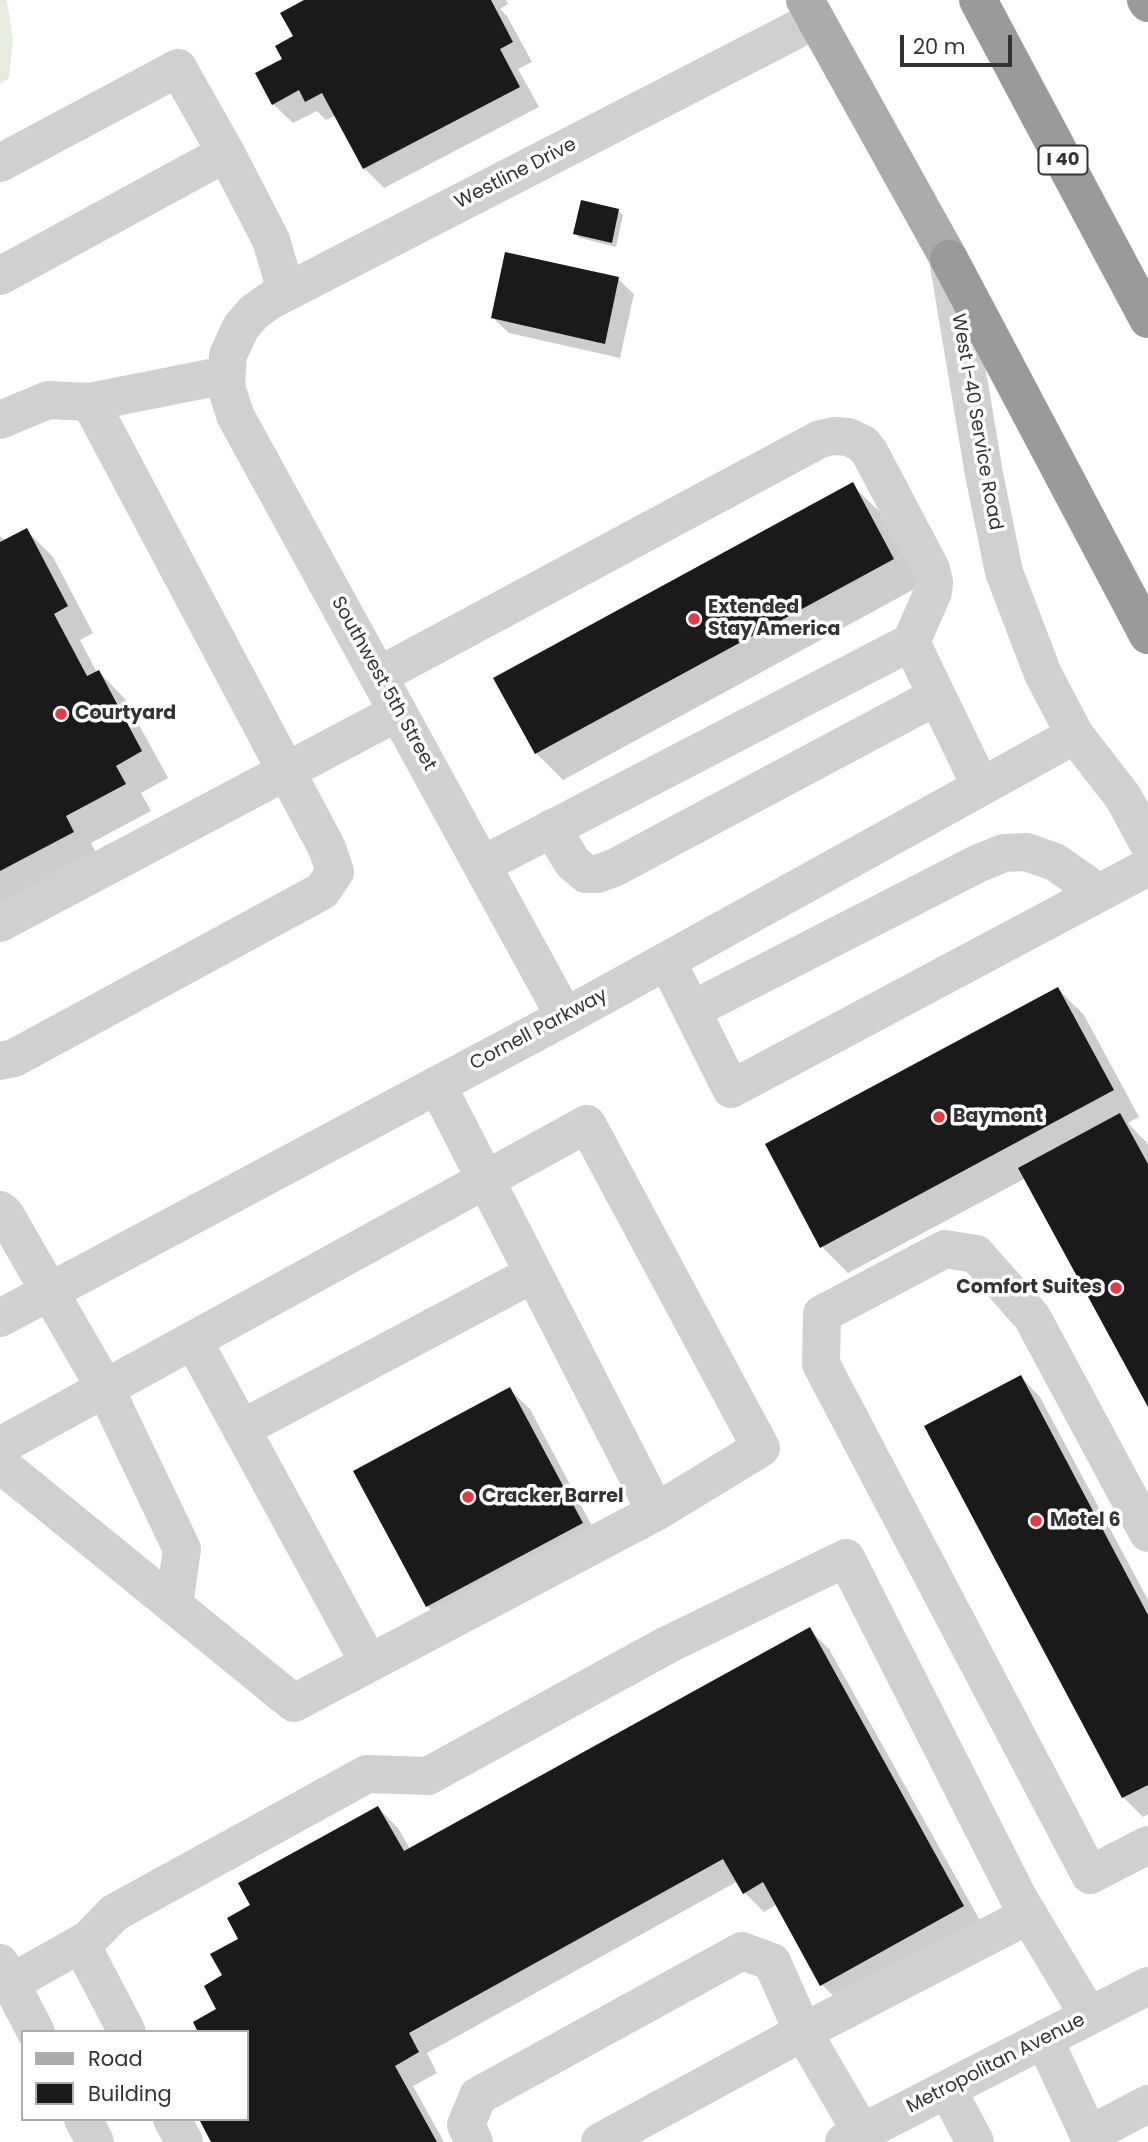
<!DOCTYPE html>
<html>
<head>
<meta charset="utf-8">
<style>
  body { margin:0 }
  #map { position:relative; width:1148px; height:2142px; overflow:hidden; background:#fff; font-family:Poppins,sans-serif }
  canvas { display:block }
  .legend { position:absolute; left:21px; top:2030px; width:228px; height:91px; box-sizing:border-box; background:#fff; border:2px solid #adadad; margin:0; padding:9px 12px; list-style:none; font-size:21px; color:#333 }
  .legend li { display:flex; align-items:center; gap:14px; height:35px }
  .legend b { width:35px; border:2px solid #adadad }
  .scale { position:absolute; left:900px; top:35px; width:112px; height:32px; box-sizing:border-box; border:4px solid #333; border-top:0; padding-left:9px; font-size:21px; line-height:24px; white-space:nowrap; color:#333; -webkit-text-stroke:5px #fff; paint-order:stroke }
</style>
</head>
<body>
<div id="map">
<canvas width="1148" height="2142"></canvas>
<ul class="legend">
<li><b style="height:9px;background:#ababab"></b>Road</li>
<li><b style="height:19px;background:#1a1a1a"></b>Building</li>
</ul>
<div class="scale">20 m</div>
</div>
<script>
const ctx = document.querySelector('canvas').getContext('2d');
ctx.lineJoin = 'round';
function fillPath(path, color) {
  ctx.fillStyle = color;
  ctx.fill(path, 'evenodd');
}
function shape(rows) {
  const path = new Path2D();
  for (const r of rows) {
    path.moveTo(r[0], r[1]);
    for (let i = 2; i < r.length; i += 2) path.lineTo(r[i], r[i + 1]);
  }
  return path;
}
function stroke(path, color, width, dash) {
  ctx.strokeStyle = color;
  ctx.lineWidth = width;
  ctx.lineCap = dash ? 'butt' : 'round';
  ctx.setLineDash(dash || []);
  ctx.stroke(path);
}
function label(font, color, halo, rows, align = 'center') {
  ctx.font = font + ' Poppins,sans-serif';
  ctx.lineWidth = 7;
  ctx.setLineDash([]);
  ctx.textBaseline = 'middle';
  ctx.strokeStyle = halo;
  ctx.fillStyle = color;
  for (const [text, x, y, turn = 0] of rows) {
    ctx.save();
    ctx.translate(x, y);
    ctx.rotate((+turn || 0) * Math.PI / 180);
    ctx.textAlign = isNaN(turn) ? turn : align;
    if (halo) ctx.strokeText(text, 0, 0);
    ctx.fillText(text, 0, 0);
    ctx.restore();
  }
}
fillPath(shape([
  [0,0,7,0,7,2,13,40,9,78,0,84]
]), '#e6ecdf');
fillPath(shape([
  [308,0,506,0,508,4,500,9,507,16,532,62,518,69,539,107,384,188,364,168,336,115,326,120,317,111,293,123,273,104,285,59,295,37],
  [619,211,623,215,616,247,580,238,575,234],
  [618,279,634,294,620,358,509,333,493,318],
  [852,485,879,511,920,586,563,780,536,753],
  [26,530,53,557,93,633,80,640,97,673,99,672,125,699,168,778,141,793,151,811,91,843,99,859,0,912,0,536,5,541],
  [1058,989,1084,1015,1139,1117,1128,1123,1148,1144,1148,1404,1026,1178,848,1273,822,1247],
  [1021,1377,1040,1397,1148,1600,1148,1814,1143,1817,1123,1797],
  [510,1390,530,1409,601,1543,447,1626,427,1606],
  [809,1629,829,1649,983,1926,842,2004,822,1985,778,1904,764,1912,744,1892,738,1881,427,2053,437,2073,413,2086,444,2142,213,2142,247,2119,247,2032,219,2010,224,1976,240,1939,252,1906,378,1808,398,1828,410,1849]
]), '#0003');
fillPath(shape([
  [304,0,491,0,513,42,500,49,520,87,363,169,322,93,305,102,299,90,272,105,255,73,282,59,275,46,293,36,280,13],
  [581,200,619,209,612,243,573,234],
  [505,252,619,277,605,344,491,318],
  [853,482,894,559,535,754,493,678],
  [27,528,68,606,54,614,87,676,99,670,142,751,116,766,126,784,66,816,74,832,0,871,0,542],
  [1058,987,1114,1090,820,1248,765,1144],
  [1120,1113,1148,1164,1148,1407,1018,1168],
  [1021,1375,1148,1615,1148,1785,1122,1798,924,1426],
  [510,1387,583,1523,426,1607,353,1471],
  [810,1627,964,1906,820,1986,763,1882,743,1894,723,1859,409,2033,419,2052,395,2066,437,2142,211,2142,199,2119,247,2119,247,2032,198,2032,193,2022,216,2009,204,1986,222,1975,210,1954,238,1939,227,1918,250,1905,238,1883,378,1806,404,1851]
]), '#1a1a1a');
stroke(shape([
  [0,163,178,68,226,153,271,240,286,291],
  [949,265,984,474,1004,572,1043,674,1075,735,1123,797,1148,843],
  [0,276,226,153],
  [0,420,48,400,90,402,226,375],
  [378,676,820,439,834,436,848,437,863,444,870,453,931,569,934,582,933,592,911,642,981,787],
  [552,828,572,862,586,874,597,874,614,868,937,696],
  [482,865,911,642],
  [0,923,398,712],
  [667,961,731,1089,1148,867],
  [692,1010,979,863,1004,853,1026,852,1055,862,1099,893],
  [565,1017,235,415,226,386,228,355,241,327,254,312,271,300,815,20],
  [0,1061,14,1058,322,891,335,872,327,848,90,402],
  [437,1085,656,1512],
  [0,1210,5,1214,105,1388,182,1549,174,1605],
  [0,1318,565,1017,1075,735],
  [193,1340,369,1663],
  [241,1429,533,1274],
  [0,1446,587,1124,761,1448,656,1512,294,1703,0,1464],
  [1148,1533,1032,1317,976,1254,945,1249,822,1314,821,1364,1090,1875,1148,1845],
  [81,1944,127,2032],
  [0,1963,36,2032],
  [11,1983,89,1939,114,1913,367,1774,428,1776,667,1645,846,1558,1019,1899,1089,2016],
  [1044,2039,1092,2142],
  [947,2089,975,2142],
  [83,2119,95,2142],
  [172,2119,184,2142],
  [862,2133,803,2032,1029,1915],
  [1089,2135,1148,2104],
  [474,2142,466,2125,478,2096,742,1951,772,1962,803,2032,600,2142],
  [844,2142,1148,1986]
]), '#d0d0d0', 38);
stroke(shape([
  [805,0,949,259]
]), '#ababab', 38);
stroke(shape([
  [978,0,1148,319],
  [1146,0,1148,3],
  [949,259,1148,635]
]), '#9a9a9a', 38);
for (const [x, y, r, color] of [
  [694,619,7,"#e63946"],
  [61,714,7,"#e63946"],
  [939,1117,7,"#e63946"],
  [1116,1288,7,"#e63946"],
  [468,1497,7,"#e63946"],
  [1036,1521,7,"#e63946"]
]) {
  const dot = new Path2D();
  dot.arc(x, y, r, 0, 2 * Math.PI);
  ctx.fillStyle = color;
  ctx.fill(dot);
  stroke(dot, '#fff', 2.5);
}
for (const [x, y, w] of [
  [1063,160,49]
]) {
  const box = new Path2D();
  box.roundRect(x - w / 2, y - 14.5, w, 29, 5);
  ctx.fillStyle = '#fff';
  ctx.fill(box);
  stroke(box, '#333', 2);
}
label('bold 18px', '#333', null, [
  ["I 40",1063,160]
]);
label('19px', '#333', '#fff', [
  ["Westline Drive",516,174,-27],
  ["West I-40 Service Road",976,422,80],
  ["Southwest 5th Street",383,684,61],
  ["Cornell Parkway",539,1030,-28],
  ["Metropolitan Avenue",996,2064,-27]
]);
label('bold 19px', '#333', '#fff', [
  ["Extended",708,608],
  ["Stay America",708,630],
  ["Courtyard",75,714],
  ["Baymont",953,1117],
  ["Comfort Suites",1102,1288,"right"],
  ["Cracker Barrel",482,1497],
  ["Motel 6",1050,1521]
], 'left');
</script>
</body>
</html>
